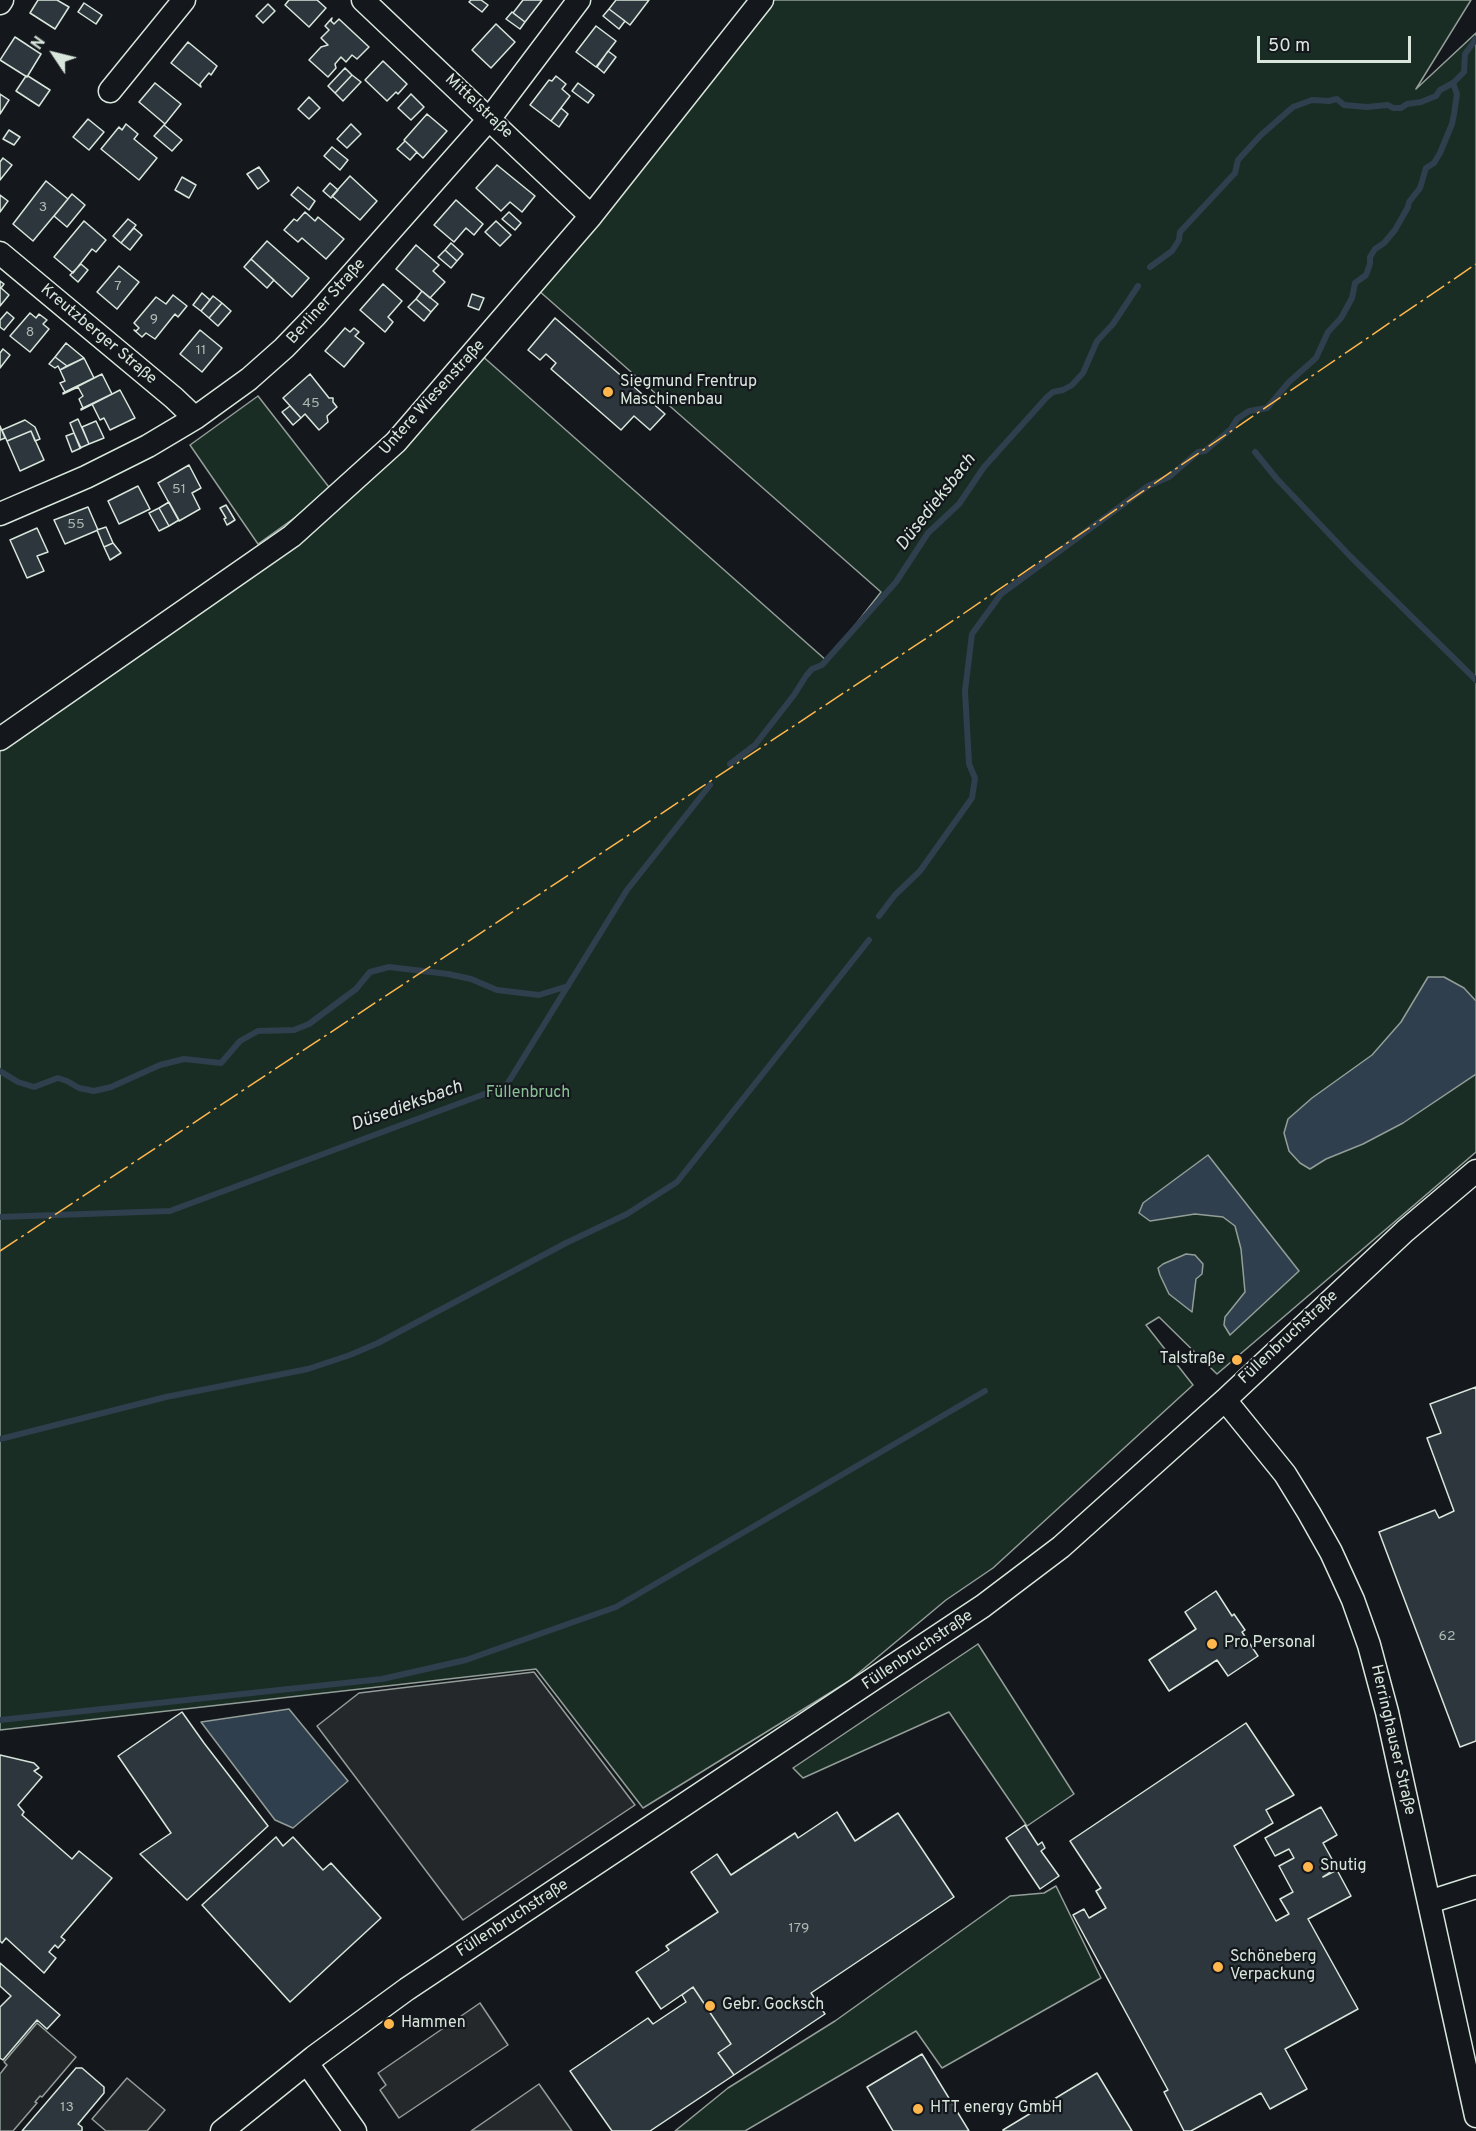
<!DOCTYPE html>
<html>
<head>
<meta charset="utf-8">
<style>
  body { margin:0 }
  #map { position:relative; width:1476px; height:2131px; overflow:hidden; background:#14181c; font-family:Overpass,sans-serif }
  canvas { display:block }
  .north { position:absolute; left:24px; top:24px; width:60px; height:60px; -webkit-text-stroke:4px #14181c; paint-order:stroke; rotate:305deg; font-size:16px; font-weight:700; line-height:24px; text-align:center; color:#d8e6dc }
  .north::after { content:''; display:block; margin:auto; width:21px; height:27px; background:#d8e6dc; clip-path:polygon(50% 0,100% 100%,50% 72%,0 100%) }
  .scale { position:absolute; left:1257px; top:36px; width:154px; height:27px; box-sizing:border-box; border:3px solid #d8e6dc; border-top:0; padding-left:8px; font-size:18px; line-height:21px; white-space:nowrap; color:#d8e6dc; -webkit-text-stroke:4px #14181c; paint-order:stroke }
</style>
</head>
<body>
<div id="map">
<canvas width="1476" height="2131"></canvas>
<div class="north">N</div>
<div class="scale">50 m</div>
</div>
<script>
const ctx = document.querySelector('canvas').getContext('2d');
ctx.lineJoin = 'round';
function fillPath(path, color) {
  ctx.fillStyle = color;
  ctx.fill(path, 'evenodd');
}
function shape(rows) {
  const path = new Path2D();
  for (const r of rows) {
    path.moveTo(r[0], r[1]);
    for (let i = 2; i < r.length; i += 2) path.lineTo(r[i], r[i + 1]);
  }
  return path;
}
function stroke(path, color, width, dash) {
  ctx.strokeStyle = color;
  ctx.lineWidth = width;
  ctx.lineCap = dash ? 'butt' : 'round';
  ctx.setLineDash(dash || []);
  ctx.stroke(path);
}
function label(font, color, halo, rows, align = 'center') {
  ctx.font = font + ' Overpass,sans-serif';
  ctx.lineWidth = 4.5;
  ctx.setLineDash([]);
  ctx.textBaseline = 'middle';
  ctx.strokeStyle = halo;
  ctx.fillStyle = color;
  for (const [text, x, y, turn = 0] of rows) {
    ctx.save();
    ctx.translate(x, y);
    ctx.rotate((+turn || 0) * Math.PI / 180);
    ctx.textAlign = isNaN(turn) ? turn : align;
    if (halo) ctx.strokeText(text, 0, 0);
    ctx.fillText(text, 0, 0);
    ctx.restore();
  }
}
const green = shape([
  [768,0,1471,0,1416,89,1476,33,1476,1152,1217,1374,1159,1317,1146,1325,1193,1385,993,1568,946,1600,849,1681,643,1808,536,1669,0,1730,0,744,298,541,480,354,827,661,881,592,538,290,768,0],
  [258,396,332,491,258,544,190,445,258,396],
  [978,1644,1074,1794,1027,1826,949,1712,803,1778,793,1768,978,1644],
  [1056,1886,1101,1978,942,2068,916,2031,745,2131,675,2131,728,2088,835,2021,1010,1896,1044,1893,1056,1886]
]);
fillPath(green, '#1a2d24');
stroke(green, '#939e99', 1.5);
const parking = shape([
  [534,1672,635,1805,463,1920,317,1726,359,1693,534,1672],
  [480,2003,508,2045,399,2118,380,2090,386,2085,378,2073,480,2003],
  [37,2023,76,2057,42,2097,40,2096,35,2102,37,2103,13,2131,0,2131,0,2074,7,2065,4,2062,37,2023],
  [127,2078,165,2110,147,2131,106,2131,92,2119,127,2078],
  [539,2084,572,2131,471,2131,539,2084]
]);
fillPath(parking, '#24282b');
stroke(parking, '#939e99', 1.5);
const water = shape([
  [1428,977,1444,977,1464,988,1476,1001,1476,1074,1403,1123,1363,1144,1326,1159,1310,1169,1300,1163,1289,1151,1284,1133,1288,1119,1312,1098,1372,1055,1401,1022,1428,977],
  [1208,1155,1299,1271,1230,1335,1224,1325,1225,1317,1245,1292,1241,1249,1235,1226,1223,1217,1195,1214,1150,1221,1139,1213,1143,1203,1208,1155],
  [1186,1254,1195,1255,1203,1264,1202,1274,1196,1279,1192,1312,1169,1294,1160,1275,1158,1268,1163,1264,1186,1254],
  [289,1709,348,1781,293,1828,275,1820,201,1722,289,1709]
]);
fillPath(water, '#2f3f4d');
stroke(water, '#939e99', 1.5);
stroke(shape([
  [1150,267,1172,251,1179,240,1180,232,1235,173,1238,160,1261,135,1293,107,1312,100,1329,101,1337,99,1344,105,1367,107,1388,105,1393,108,1401,108,1407,104,1421,102,1436,96,1440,90,1453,83,1464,72,1465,54,1476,39],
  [1255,452,1277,479,1350,556,1476,680],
  [730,764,755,745,794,695,806,676,812,669,822,665,896,582,928,533,959,504,984,467,1047,397,1053,392,1063,390,1072,385,1083,373,1097,341,1113,324,1138,286],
  [879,916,895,895,920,871,972,798,975,778,969,764,965,691,972,634,1001,594,1148,486,1169,477,1198,452,1205,451,1231,429,1237,419,1249,411,1267,408,1289,382,1316,358,1328,332,1341,318,1352,298,1355,283,1366,275,1370,264,1370,257,1375,249,1384,243,1395,230,1408,207,1409,202,1420,188,1426,168,1434,163,1440,153,1452,124,1454,114,1457,94,1453,83],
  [0,1071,18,1082,34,1087,58,1078,67,1081,79,1088,94,1091,111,1087,160,1065,184,1059,221,1063,240,1041,258,1031,294,1030,309,1024,356,989,370,972,389,967,448,974,471,979,497,990,539,995,568,986],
  [0,1217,170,1211,506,1086,627,890,710,785],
  [0,1439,166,1397,308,1369,350,1355,378,1343,566,1243,627,1214,677,1182,869,940],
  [0,1720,382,1679,466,1660,616,1607,985,1391]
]), '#2f3f4d', 6);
const building = shape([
  [38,0,57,0,69,7,55,29,30,13,38,0],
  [289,0,317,0,326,8,309,27,285,5,289,0],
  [471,0,481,0,488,5,482,12,469,2,471,0],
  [523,0,542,0,525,22,513,13,523,0],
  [616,0,649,0,630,25,609,9,616,0],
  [84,3,102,15,96,24,78,12,84,3],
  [268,4,275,11,263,23,256,16,268,4],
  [609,9,625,21,619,29,603,16,609,9],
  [512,12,525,22,520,29,506,19,512,12],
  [332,18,331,21,334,24,339,19,369,47,357,59,352,55,346,62,341,57,335,64,336,68,328,77,309,60,321,47,328,45,321,38,329,30,325,26,332,18],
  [496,24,515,42,491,68,472,50,496,24],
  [596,26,616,41,596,67,576,52,596,26],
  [15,37,41,54,27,77,0,60,15,37],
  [188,42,217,66,211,75,209,73,200,84,201,87,171,63,188,42],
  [608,51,616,57,604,73,597,67,608,51],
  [383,61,407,84,398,94,396,92,387,101,365,80,383,61],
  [345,68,352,75,335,93,328,86,345,68],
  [352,75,361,82,343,101,335,93,352,75],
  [26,76,28,76,50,90,39,106,16,91,26,76],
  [556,76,566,84,562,89,570,96,551,121,530,105,549,80,552,81,556,76],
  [155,83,181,104,165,124,139,102,155,83],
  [578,83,594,95,588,103,572,91,578,83],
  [0,94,9,100,0,114,0,94],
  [411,94,424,107,411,120,398,108,411,94],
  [309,97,320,108,309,119,298,109,309,97],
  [561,108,568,114,559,127,551,121,561,108],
  [427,114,447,131,423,158,404,140,427,114],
  [88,119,104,132,89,150,73,137,88,119],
  [126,124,138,134,134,139,157,158,139,180,101,149,119,127,122,130,126,124],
  [351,124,361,134,347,148,337,139,351,124],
  [164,125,182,140,172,151,154,136,164,125],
  [9,130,20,137,14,145,3,139,9,130],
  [405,141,417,152,410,160,397,149,405,141],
  [332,147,348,160,340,170,324,156,332,147],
  [3,158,12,165,0,180,0,162,3,158],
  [497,165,535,196,522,212,510,202,501,211,476,188,497,165],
  [259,167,269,181,258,189,247,174,259,167],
  [350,176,377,201,360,220,332,196,350,176],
  [182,177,196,185,189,198,175,190,182,177],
  [46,181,68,199,33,241,13,224,46,181],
  [330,183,338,190,331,198,323,191,330,183],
  [298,187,315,201,309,210,291,195,298,187],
  [72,194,85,205,67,227,54,216,72,194],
  [0,195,8,201,0,212,0,195],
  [456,200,483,224,474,235,466,228,454,242,434,225,456,200],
  [305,212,315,221,318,217,344,239,326,259,302,238,298,242,284,230,294,219,297,221,305,212],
  [509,212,521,223,515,230,502,219,509,212],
  [128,219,136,225,121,243,113,236,128,219],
  [84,221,106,240,96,252,92,249,73,273,54,257,84,221],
  [496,221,511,235,500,246,485,232,496,221],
  [134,228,142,235,130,250,121,243,134,228],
  [267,241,309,278,292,297,251,259,267,241],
  [451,243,463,254,457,261,445,250,451,243],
  [416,245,439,265,433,271,445,282,430,298,396,269,416,245],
  [445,250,457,261,451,268,438,257,445,250],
  [251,259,274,280,267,288,244,267,251,259],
  [81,264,88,270,78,282,70,275,81,264],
  [119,266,139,282,117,309,97,292,119,266],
  [0,281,4,284,1,288,9,295,0,306,0,281],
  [383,284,402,301,388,317,393,322,385,332,360,310,383,284],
  [422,291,438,304,431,312,416,299,422,291],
  [202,293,210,300,201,311,193,305,202,293],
  [472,294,484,298,479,310,468,306,472,294],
  [173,295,187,306,178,317,175,314,155,339,146,333,142,337,134,330,136,331,139,328,134,323,156,297,166,304,173,295],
  [213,296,222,303,209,318,201,311,213,296],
  [416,299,431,312,424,321,408,307,416,299],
  [222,303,231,311,218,326,209,318,222,303],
  [7,312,14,318,4,330,0,327,0,320,7,312],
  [30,313,36,318,39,314,47,320,43,324,49,329,30,352,10,336,30,313],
  [555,318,665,414,650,430,634,416,621,430,551,369,556,363,546,354,540,360,528,350,555,318],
  [345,328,350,332,354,328,359,332,355,336,364,343,344,367,325,351,345,328],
  [200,330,222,348,202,372,180,354,200,330],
  [66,343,84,358,67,366,55,357,66,343],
  [3,349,10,355,0,368,0,353,3,349],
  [55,357,67,366,60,370,58,366,55,368,49,364,55,357],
  [84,358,94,378,102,374,63,393,65,392,60,383,65,381,60,370,84,358],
  [102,374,112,394,81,409,83,408,79,399,83,396,78,387,63,394,102,374],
  [310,374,329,398,333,398,333,402,337,407,327,416,328,422,319,430,305,414,301,418,283,398,310,374],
  [120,390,135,418,110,430,104,418,100,420,92,404,81,410,120,390],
  [290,406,301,418,293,425,282,412,290,406],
  [78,419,89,444,80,448,70,423,78,419],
  [25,420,35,427,40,439,35,441,31,431,7,441,2,430,25,420],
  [96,421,104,438,89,444,82,427,96,421],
  [0,426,5,438,0,440,0,426],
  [31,431,44,460,20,471,7,441,31,431],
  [74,433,81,448,72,452,66,436,74,433],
  [189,465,201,488,192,493,200,509,179,521,158,483,189,465],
  [138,486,150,509,119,524,108,501,138,486],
  [169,502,179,520,169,526,159,508,169,502],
  [226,505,235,520,227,525,224,519,226,518,220,508,226,505],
  [88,507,98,530,65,544,54,520,88,507],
  [159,508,169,526,159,531,149,513,159,508],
  [106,527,113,543,104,547,97,530,106,527],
  [37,528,48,552,37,556,44,571,27,578,10,540,37,528],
  [113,543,121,553,110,560,104,547,113,543],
  [1476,1387,1476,1741,1460,1747,1379,1532,1435,1510,1439,1518,1454,1511,1427,1438,1441,1433,1430,1404,1476,1387],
  [1216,1591,1232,1616,1234,1614,1245,1630,1242,1632,1258,1656,1228,1676,1217,1660,1169,1691,1149,1660,1196,1629,1185,1612,1216,1591],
  [182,1712,204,1743,268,1826,187,1900,140,1854,171,1833,118,1756,182,1712],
  [1246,1723,1294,1795,1266,1810,1273,1823,1234,1846,1276,1921,1289,1914,1280,1899,1293,1892,1279,1866,1294,1858,1289,1849,1275,1856,1265,1838,1321,1807,1337,1835,1323,1843,1337,1868,1323,1877,1337,1870,1351,1896,1308,1919,1358,2009,1285,2049,1307,2089,1270,2109,1261,2093,1191,2131,1184,2131,1164,2092,1168,2090,1073,1915,1084,1909,1089,1918,1106,1908,1096,1891,1101,1888,1070,1841,1246,1723],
  [0,1755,34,1763,39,1768,34,1771,42,1777,18,1805,24,1812,22,1815,72,1859,79,1851,112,1878,61,1937,65,1940,58,1948,55,1945,49,1952,56,1958,44,1973,6,1938,2,1943,0,1941,0,1755],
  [837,1812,855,1841,898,1813,954,1897,811,1993,825,2014,734,2075,718,2053,731,2044,693,1987,661,2009,636,1972,669,1950,666,1946,718,1912,691,1872,717,1854,731,1875,795,1833,798,1838,837,1812],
  [1025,1825,1038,1845,1042,1842,1045,1848,1041,1851,1059,1876,1040,1889,1006,1838,1025,1825],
  [276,1837,283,1846,293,1837,323,1870,331,1863,381,1918,290,2002,202,1905,276,1837],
  [0,1963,60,2015,47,2029,37,2020,3,2060,0,2058,0,2007,11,1996,0,1986,0,1963],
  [693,1987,731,2044,718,2053,734,2075,650,2131,612,2131,570,2071,648,2018,653,2024,686,2002,682,1995,693,1987],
  [922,2054,969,2131,893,2131,867,2087,922,2054],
  [76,2068,82,2068,104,2087,104,2093,78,2124,82,2127,82,2131,22,2131,76,2068],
  [1097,2073,1132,2131,1003,2131,1003,2130,1097,2073]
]);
fillPath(building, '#2c363c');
stroke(building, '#d8e6dc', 1.5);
const minor = shape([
  [363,0,591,216],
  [0,3,2,0],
  [110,91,184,0],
  [0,253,174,398,195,418],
  [0,514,86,477,148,446,195,418,249,379,284,348,316,315,490,118,579,0],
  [0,739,292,536,396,442,591,216,762,0],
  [1225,1400,1285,1474,1309,1513,1331,1552,1353,1600,1369,1645,1387,1712,1476,2116],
  [1429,1902,1476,1887],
  [307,2063,355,2131],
  [222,2131,314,2057,407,1989,983,1606,1061,1547,1225,1400,1405,1231,1476,1171]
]);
stroke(minor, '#d8e6dc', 25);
stroke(minor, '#14181c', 22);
stroke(shape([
  [0,1251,960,616,1476,264]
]), '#ffb74d', 1.5, [21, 4.5, 3, 4.5]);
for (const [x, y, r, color] of [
  [608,392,6,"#ffb74d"],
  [1237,1360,6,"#ffb74d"],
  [1212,1644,6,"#ffb74d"],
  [1308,1867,6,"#ffb74d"],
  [1218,1967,6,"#ffb74d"],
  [710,2006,6,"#ffb74d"],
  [389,2024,6,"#ffb74d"],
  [918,2109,6,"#ffb74d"]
]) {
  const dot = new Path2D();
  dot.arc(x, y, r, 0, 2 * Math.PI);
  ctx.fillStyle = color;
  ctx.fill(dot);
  stroke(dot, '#14181c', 2);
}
label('14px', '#adbab4', null, [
  ["3",43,208],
  ["7",118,287],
  ["9",154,320],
  ["8",30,333],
  ["11",201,351],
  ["45",311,404],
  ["51",179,490],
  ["55",76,525],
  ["62",1447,1637],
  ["179",799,1929],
  ["13",67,2108]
]);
label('16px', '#d8e6dc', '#14181c', [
  ["Mittelstraße",478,107,43],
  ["Berliner Straße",327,302,-48],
  ["Kreutzberger Straße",98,335,40],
  ["Untere Wiesenstraße",433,398,-48],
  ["Füllenbruchstraße",1289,1338,-43],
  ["Füllenbruchstraße",918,1651,-34],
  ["Herringhauser Straße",1392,1740,77],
  ["Füllenbruchstraße",513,1919,-33]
]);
label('16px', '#d8e6dc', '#14181c', [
  ["Siegmund Frentrup",620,383],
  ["Maschinenbau",620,401],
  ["Talstraße",1225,1360,"right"],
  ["Pro Personal",1224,1644],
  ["Snutig",1320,1867],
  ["Schöneberg",1230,1958],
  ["Verpackung",1230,1976],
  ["Gebr. Gocksch",722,2006],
  ["Hammen",401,2024],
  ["HTT energy GmbH",930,2109]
], 'left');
label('16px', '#8ac095', '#14181c', [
  ["Füllenbruch",528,1094]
]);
label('italic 18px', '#d8e6dc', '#14181c', [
  ["Düsedieksbach",937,503,-52],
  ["Düsedieksbach",407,1107,-20]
]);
</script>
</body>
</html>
